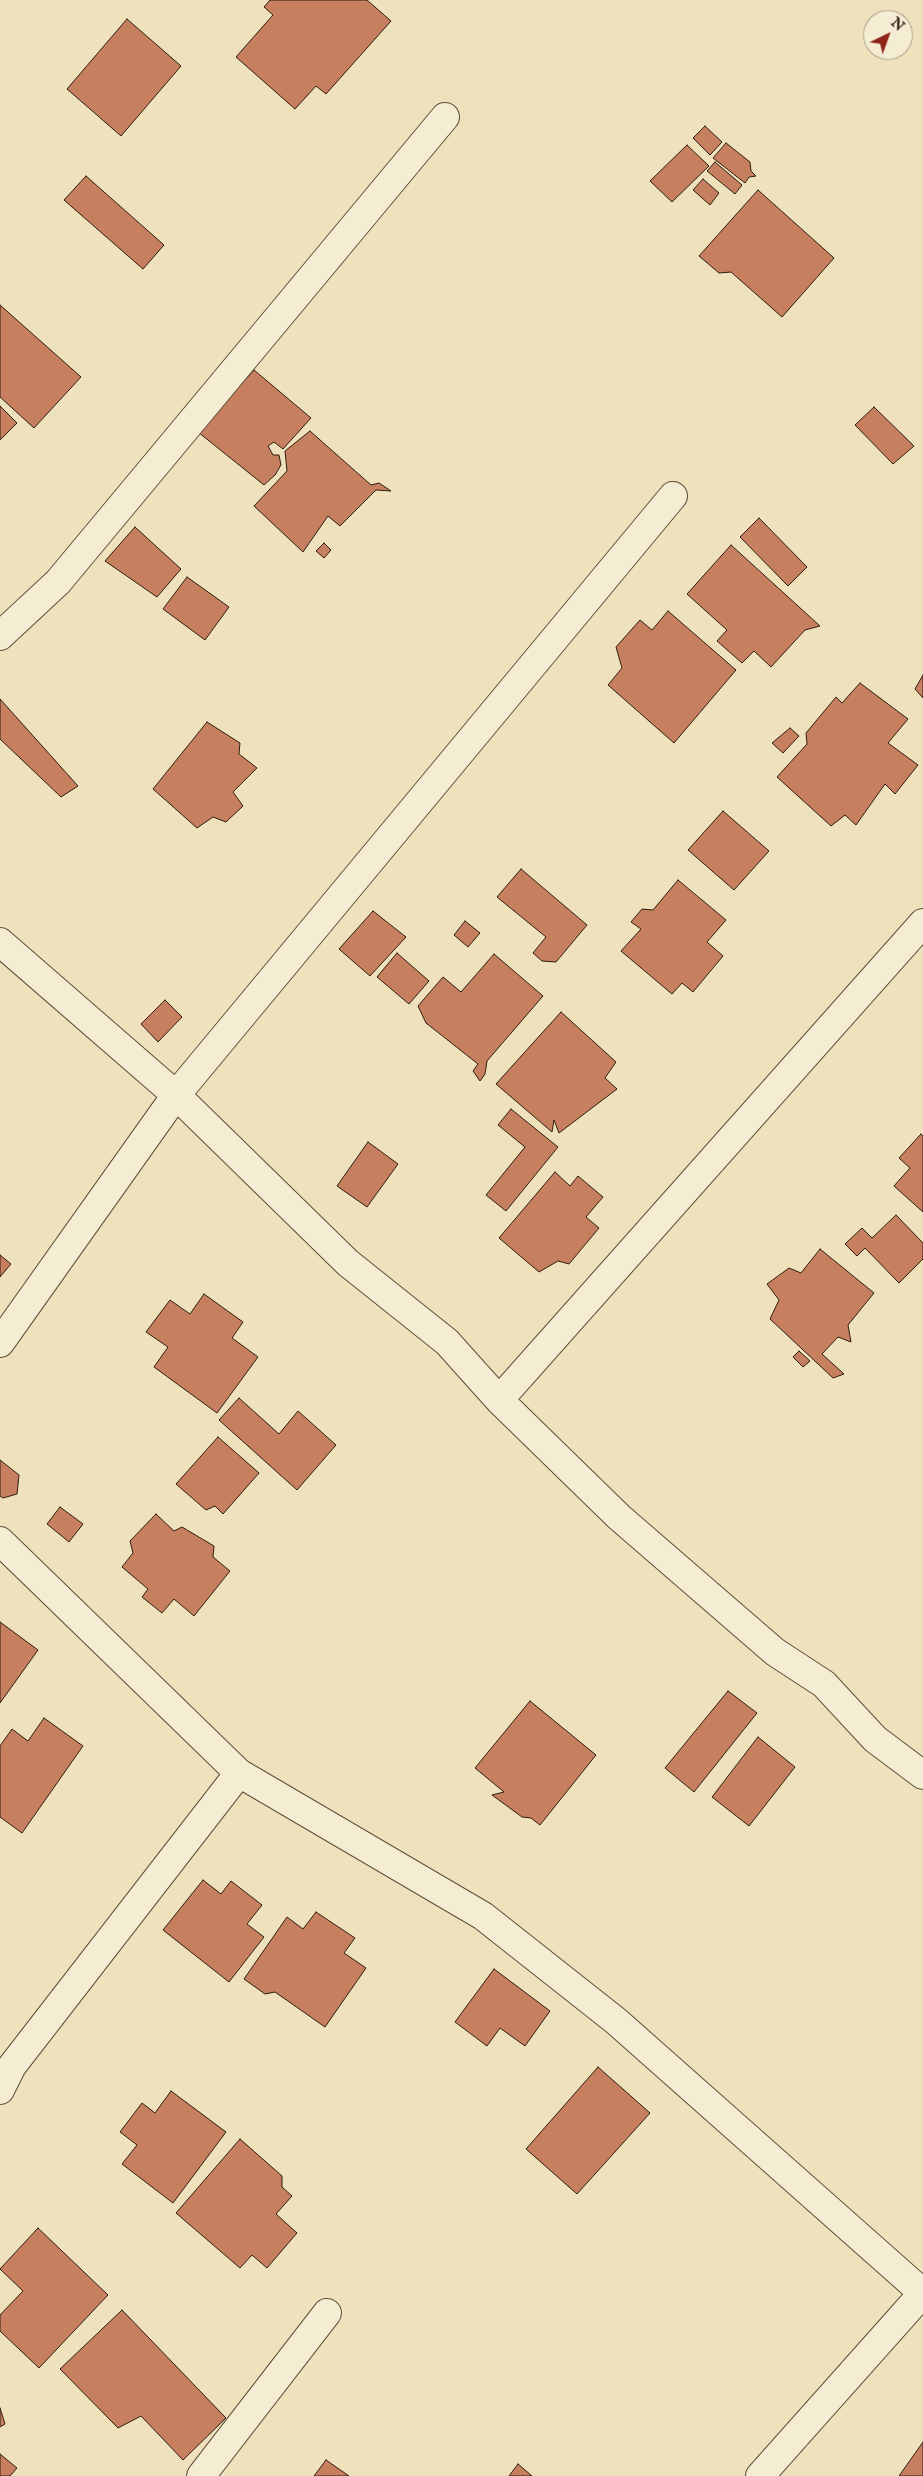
<!DOCTYPE html>
<html>
<head>
<meta charset="utf-8">
<style>
  body { margin:0 }
  #map { position:relative; width:923px; height:2476px; overflow:hidden; background:#f0e1bd; font-family:"IM FELL English",serif }
  canvas { display:block }
  .north { position:absolute; left:863px; top:10px; width:50px; height:50px; box-sizing:border-box; background:#f5ecd4; border:1px solid #a59a85; border-radius:50%; rotate:42deg; font-size:14px; font-weight:700; line-height:20px; text-align:center; color:#2e1e0f }
  .north::after { content:''; display:block; margin:auto; width:18px; height:22px; background:#8f2418; clip-path:polygon(50% 0,100% 100%,50% 72%,0 100%) }
</style>
</head>
<body>
<div id="map">
<canvas width="923" height="2476"></canvas>
<div class="north">N</div>
</div>
<script>
const ctx = document.querySelector('canvas').getContext('2d');
ctx.lineJoin = 'round';
function fillPath(path, color) {
  ctx.fillStyle = color;
  ctx.fill(path, 'evenodd');
}
function shape(rows) {
  const path = new Path2D();
  for (const r of rows) {
    path.moveTo(r[0], r[1]);
    for (let i = 2; i < r.length; i += 2) path.lineTo(r[i], r[i + 1]);
  }
  return path;
}
function stroke(path, color, width, dash) {
  ctx.strokeStyle = color;
  ctx.lineWidth = width;
  ctx.lineCap = dash ? 'butt' : 'round';
  ctx.setLineDash(dash || []);
  ctx.stroke(path);
}
const building = shape([
  [270,0,367,0,391,21,326,94,316,86,295,109,236,57,273,15,264,7,270,0],
  [127,19,181,66,121,136,67,89,127,19],
  [705,126,722,142,710,155,693,138,705,126],
  [726,143,750,162,751,171,756,176,749,177,745,183,713,158,726,143],
  [687,145,709,166,672,202,650,181,687,145],
  [715,162,742,185,735,194,707,171,715,162],
  [86,176,164,245,143,269,64,200,86,176],
  [703,179,719,193,710,205,693,190,703,179],
  [758,190,834,258,782,317,731,272,719,273,699,256,758,190],
  [0,305,81,377,34,428,0,397,0,305],
  [254,370,311,418,283,449,274,442,268,446,273,455,279,455,281,465,275,475,264,485,198,432,254,370],
  [0,406,17,423,0,440,0,406],
  [874,407,914,446,893,464,855,425,874,407],
  [310,431,371,485,379,483,391,491,376,490,340,526,328,516,303,552,254,506,287,471,285,451,310,431],
  [759,518,807,567,788,586,740,537,759,518],
  [135,527,181,569,157,597,105,561,135,527],
  [324,543,331,550,324,558,316,551,324,543],
  [731,545,820,626,805,630,771,667,754,651,742,663,717,641,727,630,687,594,731,545],
  [187,577,229,607,205,640,163,609,187,577],
  [668,611,736,670,674,743,608,685,622,668,616,647,640,620,652,630,668,611],
  [923,675,923,698,915,689,923,675],
  [860,683,908,719,888,743,918,765,895,794,885,784,856,825,845,815,831,826,777,777,807,744,806,733,836,697,842,703,860,683],
  [0,699,78,786,61,797,0,739,0,699],
  [207,722,240,743,239,754,257,768,233,792,243,806,226,822,213,817,197,828,153,789,207,722],
  [790,728,799,736,783,753,772,743,790,728],
  [723,811,769,851,734,890,688,850,723,811],
  [521,869,587,925,556,962,542,961,533,953,546,937,497,897,521,869],
  [678,880,726,920,707,942,723,956,693,992,682,983,672,994,621,951,641,929,631,922,642,909,653,910,678,880],
  [373,911,406,937,370,976,339,949,373,911],
  [465,921,480,933,468,947,454,935,465,921],
  [397,953,429,981,409,1004,377,977,397,953],
  [494,954,543,996,487,1061,485,1074,480,1081,473,1071,478,1064,426,1023,418,1006,443,977,461,992,494,954],
  [165,1000,182,1017,158,1042,141,1024,165,1000],
  [561,1012,616,1062,605,1078,617,1089,559,1133,554,1120,552,1132,496,1084,561,1012],
  [511,1109,558,1147,506,1211,486,1195,525,1147,498,1125,511,1109],
  [921,1134,923,1136,923,1212,894,1186,910,1168,899,1158,921,1134],
  [368,1142,398,1164,367,1207,337,1186,368,1142],
  [555,1172,570,1186,578,1176,603,1197,586,1217,599,1228,569,1264,558,1261,539,1272,499,1238,555,1172],
  [896,1215,923,1243,923,1259,899,1283,865,1248,857,1256,845,1244,862,1228,872,1238,896,1215],
  [820,1249,874,1293,848,1325,851,1342,838,1337,822,1354,844,1374,833,1378,770,1319,779,1300,767,1284,789,1268,801,1273,820,1249],
  [0,1255,11,1264,0,1277,0,1255],
  [204,1294,243,1322,232,1338,258,1357,217,1413,154,1367,168,1347,146,1332,170,1300,190,1314,204,1294],
  [799,1351,810,1361,803,1367,793,1357,799,1351],
  [239,1398,279,1434,298,1411,336,1445,297,1490,219,1420,239,1398],
  [218,1437,259,1473,223,1514,215,1506,206,1510,176,1484,218,1437],
  [0,1460,19,1475,17,1494,3,1498,0,1496,0,1460],
  [60,1507,83,1524,69,1542,47,1524,60,1507],
  [156,1514,174,1531,182,1527,214,1546,213,1557,230,1571,194,1616,174,1599,162,1613,142,1597,148,1589,122,1567,133,1553,130,1541,156,1514],
  [0,1622,38,1650,0,1703,0,1622],
  [728,1691,757,1713,694,1792,665,1768,728,1691],
  [530,1701,596,1755,540,1825,531,1818,522,1817,492,1795,504,1792,475,1768,530,1701],
  [44,1718,83,1746,22,1833,0,1817,0,1746,12,1729,28,1741,44,1718],
  [758,1737,795,1767,749,1826,712,1797,758,1737],
  [203,1880,221,1894,231,1881,262,1905,247,1924,264,1937,229,1982,163,1930,203,1880],
  [316,1912,355,1938,344,1953,366,1968,325,2027,275,1992,265,1994,244,1979,287,1917,303,1929,316,1912],
  [494,1969,550,2011,525,2046,500,2028,487,2046,455,2022,494,1969],
  [598,2067,650,2113,577,2194,526,2149,598,2067],
  [171,2091,226,2132,173,2203,122,2164,137,2145,120,2132,142,2103,155,2113,171,2091],
  [240,2139,282,2176,282,2187,292,2196,276,2214,297,2233,267,2268,252,2255,240,2268,176,2213,240,2139],
  [38,2228,108,2295,39,2368,0,2331,0,2315,23,2291,0,2269,38,2228],
  [122,2310,226,2418,183,2460,141,2416,118,2428,60,2369,122,2310],
  [0,2408,5,2424,0,2427,0,2408],
  [923,2442,923,2476,899,2476,923,2442],
  [0,2454,17,2468,10,2476,0,2476,0,2454],
  [326,2460,349,2476,314,2476,326,2460],
  [518,2464,532,2476,509,2476,518,2464]
]);
fillPath(building, '#c67f5f');
stroke(building, '#2e1e0f', 1);
const minor = shape([
  [0,636,58,582,445,117],
  [0,942,176,1095,348,1263,447,1342,499,1400,619,1517,775,1652,824,1684,875,1739,923,1775],
  [0,1343,176,1095,673,496],
  [499,1400,923,923],
  [0,1541,239,1773,483,1916,616,2021,923,2293],
  [0,2090,12,2066,239,1773],
  [201,2476,327,2313],
  [760,2476,923,2293]
]);
stroke(minor, '#5e4f3a', 30);
stroke(minor, '#f5ecd4', 28);
</script>
</body>
</html>
